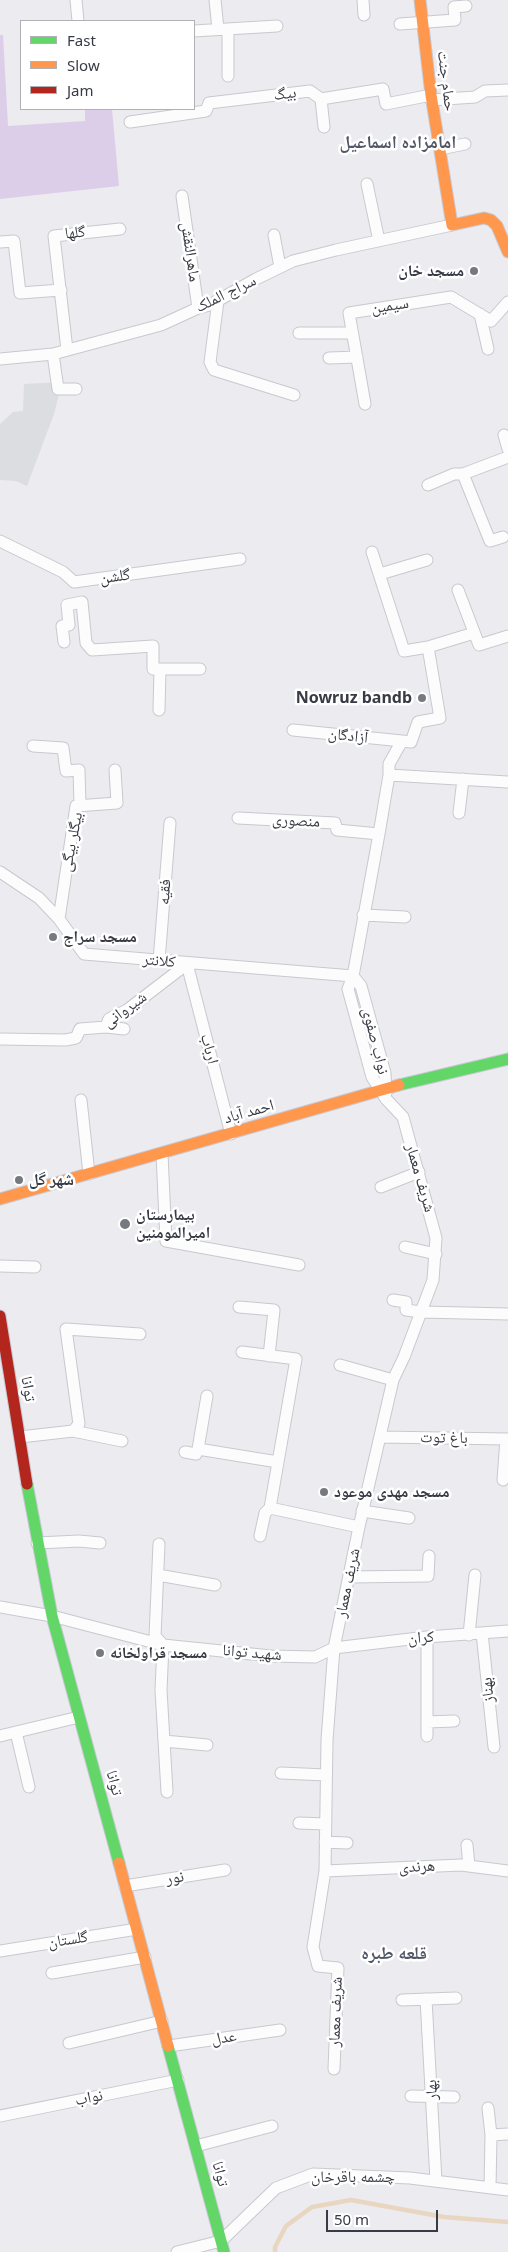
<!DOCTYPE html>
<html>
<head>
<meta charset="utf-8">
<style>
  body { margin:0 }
  #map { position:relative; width:508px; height:2252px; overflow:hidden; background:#ebebf0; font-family:"Noto Sans",sans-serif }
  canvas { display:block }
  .legend { position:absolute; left:20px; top:20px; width:175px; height:90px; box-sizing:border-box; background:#fff; border:1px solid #afb1b5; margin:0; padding:6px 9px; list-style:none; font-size:15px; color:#383b45 }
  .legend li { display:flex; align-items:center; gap:10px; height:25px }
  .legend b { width:25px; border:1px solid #afb1b5 }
  .scale { position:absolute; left:326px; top:2210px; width:112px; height:22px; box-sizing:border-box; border:2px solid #383b45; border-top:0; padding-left:6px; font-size:15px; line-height:18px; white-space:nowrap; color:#383b45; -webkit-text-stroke:4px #fff; paint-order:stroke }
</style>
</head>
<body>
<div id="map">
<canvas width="508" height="2252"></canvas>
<ul class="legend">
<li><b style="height:6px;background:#63d668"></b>Fast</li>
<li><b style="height:6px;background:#ff974d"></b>Slow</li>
<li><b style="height:6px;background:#b3261e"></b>Jam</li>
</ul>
<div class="scale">50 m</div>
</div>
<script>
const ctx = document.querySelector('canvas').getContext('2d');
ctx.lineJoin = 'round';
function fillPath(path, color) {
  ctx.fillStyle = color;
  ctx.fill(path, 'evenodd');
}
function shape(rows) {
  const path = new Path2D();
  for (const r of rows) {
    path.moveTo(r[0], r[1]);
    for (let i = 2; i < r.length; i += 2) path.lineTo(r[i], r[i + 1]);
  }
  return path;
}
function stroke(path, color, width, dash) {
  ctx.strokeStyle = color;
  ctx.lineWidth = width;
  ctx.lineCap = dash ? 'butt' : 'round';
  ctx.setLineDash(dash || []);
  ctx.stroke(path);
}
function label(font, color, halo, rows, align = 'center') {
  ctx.font = font + ' "Noto Sans","Noto Naskh Arabic",sans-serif';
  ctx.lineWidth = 5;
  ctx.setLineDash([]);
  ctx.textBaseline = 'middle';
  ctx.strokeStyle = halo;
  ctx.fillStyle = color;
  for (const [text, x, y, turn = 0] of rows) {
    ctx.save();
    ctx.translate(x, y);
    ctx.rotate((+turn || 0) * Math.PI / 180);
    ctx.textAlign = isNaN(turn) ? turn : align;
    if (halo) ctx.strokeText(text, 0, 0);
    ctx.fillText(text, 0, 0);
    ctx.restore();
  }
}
fillPath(shape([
  [0,35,3,35,8,126,85,121,85,109,112,109,119,186,0,199]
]), '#dccee8');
fillPath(shape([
  [62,382,54,414,27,486,16,481,0,480,0,424,13,412,23,411,24,384]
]), '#dcdde1');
stroke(shape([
  [275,2252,275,2247,286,2226,312,2207,351,2200,444,2217,508,2222]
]), '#e8d6c0', 4.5);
const street = shape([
  [76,0,78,21],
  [215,0,218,29],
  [363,0,364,15],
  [400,24,455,20,454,7,466,6],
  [194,31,277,26],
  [228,76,228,29],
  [321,99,324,127],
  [431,100,475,97,485,91,508,90],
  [130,122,206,111,209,103,310,91,321,99,383,89,386,104,431,95],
  [440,149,465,144],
  [367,184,379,241],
  [182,196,198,308],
  [274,235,280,267],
  [0,242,14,241,20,293,61,290],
  [218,301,210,362,214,370,294,395],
  [480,314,488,349],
  [299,333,352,333],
  [67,350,54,236,120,229],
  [53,354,58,389,76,389],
  [329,358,357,357],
  [0,359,53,354,161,325,198,308,210,305,256,279,293,261,336,250,452,225],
  [365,404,349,313,451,297,491,321,508,302],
  [504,435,508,449],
  [463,474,490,541,503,537],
  [428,485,454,474,463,474,508,457],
  [0,541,63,572,74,582],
  [372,552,404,651,428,647,474,633],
  [380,574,427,560],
  [74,582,240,559],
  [458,590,479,645,508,636],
  [64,642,62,626,69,625,67,605,82,602,86,643,92,650,153,646,153,669,200,669],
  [159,710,160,669],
  [293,730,402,741],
  [33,746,63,748,66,771,79,770,80,805],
  [389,775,508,782],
  [459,813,463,779],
  [238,818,335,823,337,830,379,834],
  [0,872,39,898,59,919,84,954,353,976],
  [363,915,405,917],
  [59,919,76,806,117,803,115,770],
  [159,961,170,823],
  [353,976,361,986,385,1073,386,1093],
  [106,1027,124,1029],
  [0,1039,65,1040,76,1038,80,1029,106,1027,109,1019,127,1010,187,964,231,1134],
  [81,1100,89,1174],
  [162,1154,166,1241,299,1265],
  [381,1187,419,1172],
  [405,1247,436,1254],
  [0,1266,35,1267],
  [393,1300,406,1302,406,1310,421,1312,508,1314],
  [239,1307,274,1310,269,1356],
  [242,1352,296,1359,270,1508,265,1513,260,1536],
  [340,1365,393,1380],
  [73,1431,122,1441],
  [20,1437,73,1431,79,1424,66,1329,140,1334],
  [380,1437,508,1439],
  [198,1449,278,1462],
  [185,1452,196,1454,198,1449,207,1396],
  [503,1480,506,1439],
  [270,1508,359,1527],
  [362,1511,409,1518],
  [37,1543,79,1541,100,1543],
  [159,1544,155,1636,163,1645,161,1690,167,1792],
  [158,1575,215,1585],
  [349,1577,428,1576,429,1556],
  [0,1607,52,1616,163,1645,271,1656,315,1657,334,1648,427,1637,508,1631],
  [482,1633,494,1747],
  [469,1635,475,1575],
  [427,1637,427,1736],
  [427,1722,454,1721],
  [16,1732,29,1787],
  [0,1736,79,1717],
  [164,1741,207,1745],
  [281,1773,326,1775],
  [299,1823,325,1824],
  [325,1842,347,1843],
  [467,1845,469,1866],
  [325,1871,461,1865,508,1871],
  [125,1886,225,1870],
  [0,1951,137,1929],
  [52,1973,145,1957],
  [426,1999,436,2181],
  [402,2000,456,1998],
  [69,2043,162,2021],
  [169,2046,280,2030],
  [334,2069,338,1968,318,1966,313,1947,325,1871,327,1740,334,1648,359,1527,393,1380,404,1357,433,1280,436,1238,403,1117,386,1099,372,1077,348,989,353,976,379,834,389,775,389,764,402,741,411,742,418,722,440,718,428,647],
  [411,2096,454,2097],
  [488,2108,491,2135,490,2188],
  [0,2116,178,2080],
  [491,2135,508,2134],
  [196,2146,272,2126],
  [177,2252,221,2241,276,2188,313,2174,410,2178,508,2190]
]);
const fast = shape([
  [399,1085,508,1059],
  [27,1484,52,1616,119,1863],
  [168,2046,224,2252]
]);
const slow = shape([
  [420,0,431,95,452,225,484,218,491,220,497,226,508,252],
  [0,1199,399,1085],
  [119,1863,168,2046]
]);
const jam = shape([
  [0,1316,27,1484]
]);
stroke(street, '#c8c9ce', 13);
stroke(fast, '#c7c8d2', 13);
stroke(slow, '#c7c8d2', 13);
stroke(jam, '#c7c8d2', 13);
stroke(street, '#fcfcfd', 11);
stroke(fast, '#63d668', 11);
stroke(slow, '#ff974d', 11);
stroke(jam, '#b3261e', 11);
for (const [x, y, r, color] of [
  [474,271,5,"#777981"],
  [422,698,5,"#777981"],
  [53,937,5,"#777981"],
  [19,1180,5,"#777981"],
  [125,1224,6,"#777981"],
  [324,1492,5,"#777981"],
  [100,1653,5,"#777981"]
]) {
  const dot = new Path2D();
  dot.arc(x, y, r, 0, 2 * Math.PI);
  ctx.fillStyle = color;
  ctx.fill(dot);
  stroke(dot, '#fff', 2);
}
label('16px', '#383b45', '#fff', [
  ["حمام جنت",446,81,83],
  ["بیگ",285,94,-7],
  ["گلها",75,233,-6],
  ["ماهرالنقش",190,252,82],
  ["سراج الملک",226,294,-26],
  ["سیمین",390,306,-9],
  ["گلشن",115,577,-8],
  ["آزادگان",348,736,6],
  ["منصوری",296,821,3],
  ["بیگلر بیگی",72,842,-79],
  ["فقیه",165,892,-86],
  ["کلانتر",159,961,5],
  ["شیروانی",125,1010,-36],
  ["نواب صفوی",375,1041,76],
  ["ارباب",209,1049,76],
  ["احمد آباد",249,1112,-16],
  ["شریف معمار",420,1178,74],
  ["توانا",28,1389,80],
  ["باغ توت",444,1438,1],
  ["شریف معمار",348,1583,-78],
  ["کران",421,1638,-5],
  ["شهید توانا",252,1653,5],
  ["بهناز",488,1690,-96],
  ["توانا",114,1783,75],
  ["هرندی",417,1867,-3],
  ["نور",175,1878,-9],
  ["گلستان",68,1940,-9],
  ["شریف معمار",336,2012,-88],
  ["عدل",224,2038,-8],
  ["بهار",432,2090,-93],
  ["نواب",89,2098,-11],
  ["توانا",220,2174,75],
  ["چشمه باقرخان",353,2177]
]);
label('bold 16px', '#383b45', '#fff', [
  ["مسجد خان",464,271,"right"],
  ["Nowruz bandb",412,698,"right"],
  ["مسجد سراج",63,937],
  ["شهر گل",29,1180],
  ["بیمارستان",136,1215],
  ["امیرالمومنین",136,1233],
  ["مسجد مهدی موعود",334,1492],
  ["مسجد قراولخانه",110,1653]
], 'left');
label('bold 18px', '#505666', '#fff', [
  ["امامزاده اسماعیل",398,143],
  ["قلعه طبره",394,1954]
]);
</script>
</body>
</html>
